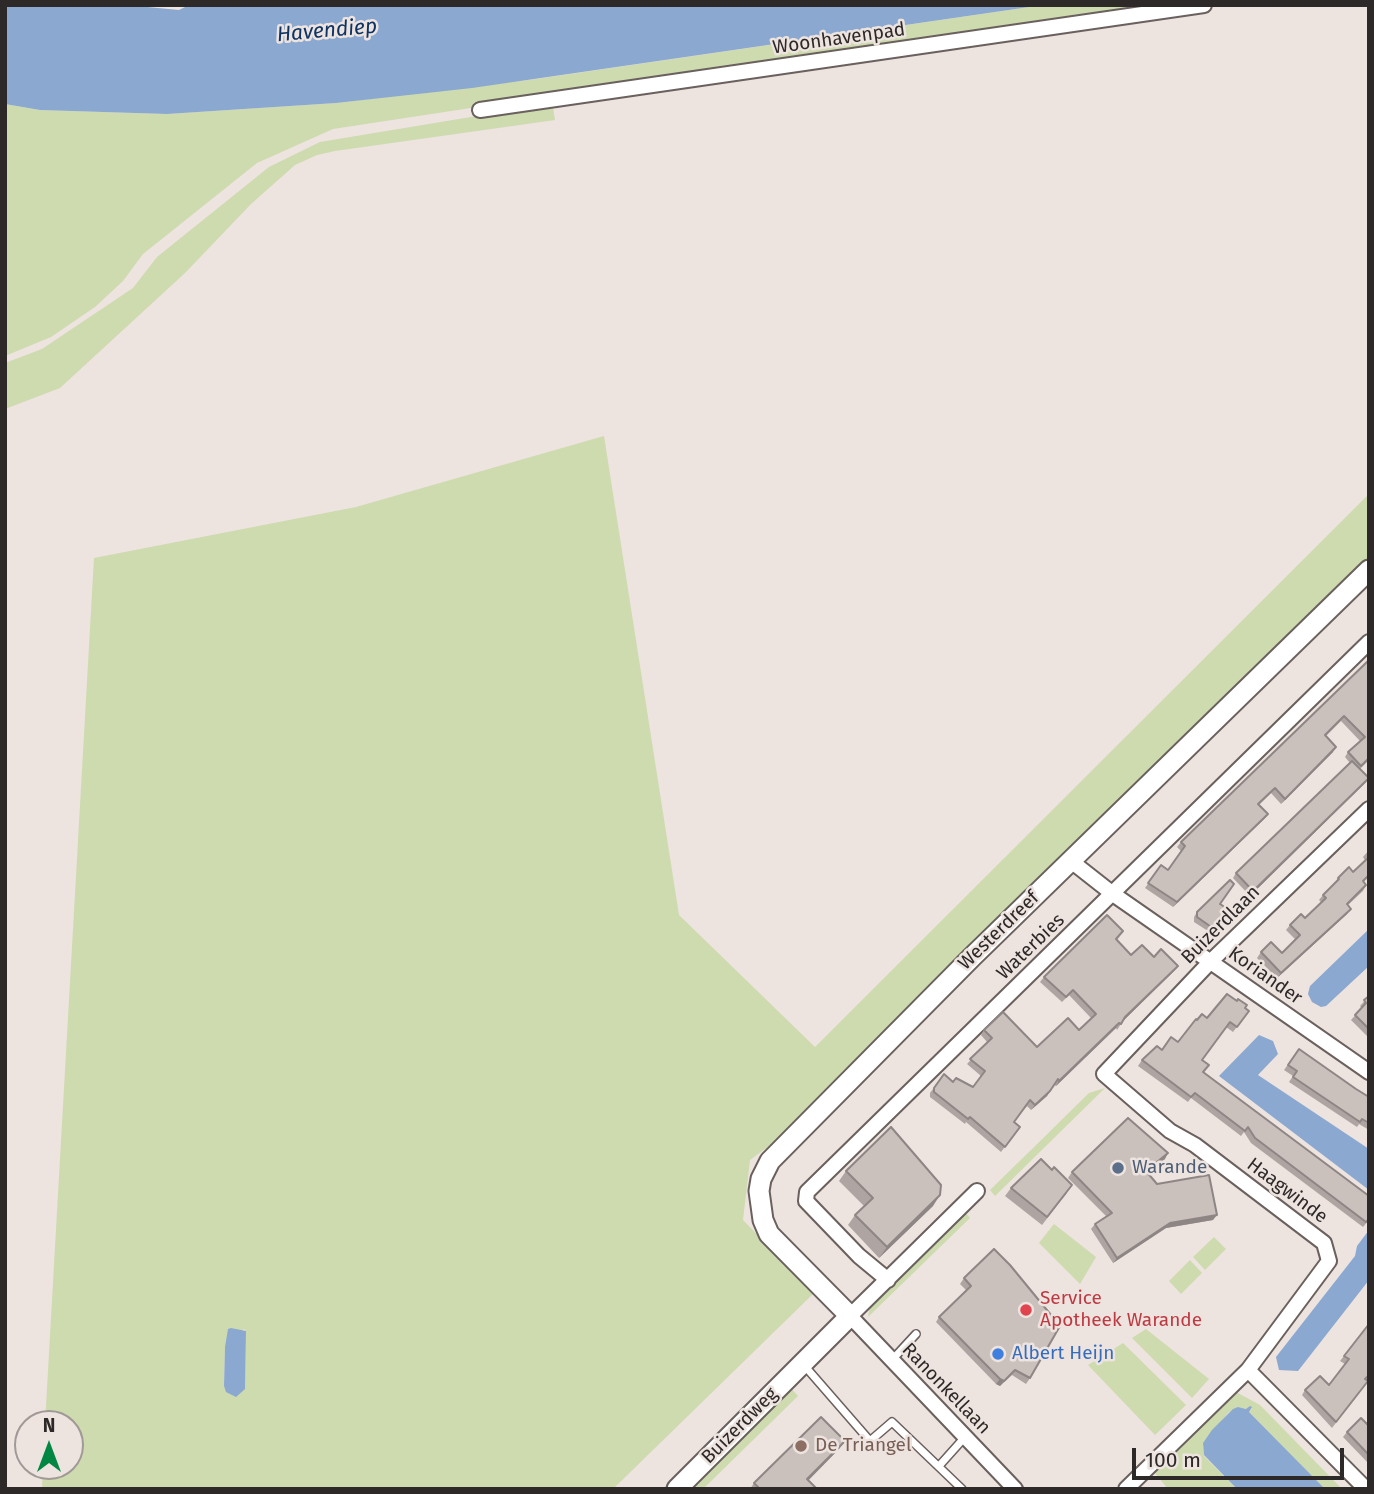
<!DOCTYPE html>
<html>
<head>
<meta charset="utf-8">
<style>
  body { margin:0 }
  #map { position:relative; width:1374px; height:1494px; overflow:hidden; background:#ede3df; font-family:"Fira Sans",sans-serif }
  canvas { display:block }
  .frame { position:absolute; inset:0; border:7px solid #2d2928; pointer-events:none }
  .north { position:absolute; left:14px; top:1410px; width:70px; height:70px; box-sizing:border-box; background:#ede3df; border:2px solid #a09996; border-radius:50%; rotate:0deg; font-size:19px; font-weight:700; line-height:28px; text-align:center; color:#2d2928 }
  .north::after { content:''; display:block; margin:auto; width:24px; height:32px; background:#028742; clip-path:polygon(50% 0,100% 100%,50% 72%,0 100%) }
  .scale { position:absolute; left:1132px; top:1448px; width:212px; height:32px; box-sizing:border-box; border:4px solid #2d2928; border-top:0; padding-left:9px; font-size:21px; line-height:24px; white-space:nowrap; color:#2d2928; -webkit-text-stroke:5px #ede3df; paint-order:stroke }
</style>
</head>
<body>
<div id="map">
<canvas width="1374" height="1494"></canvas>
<div class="frame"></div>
<div class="north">N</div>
<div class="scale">100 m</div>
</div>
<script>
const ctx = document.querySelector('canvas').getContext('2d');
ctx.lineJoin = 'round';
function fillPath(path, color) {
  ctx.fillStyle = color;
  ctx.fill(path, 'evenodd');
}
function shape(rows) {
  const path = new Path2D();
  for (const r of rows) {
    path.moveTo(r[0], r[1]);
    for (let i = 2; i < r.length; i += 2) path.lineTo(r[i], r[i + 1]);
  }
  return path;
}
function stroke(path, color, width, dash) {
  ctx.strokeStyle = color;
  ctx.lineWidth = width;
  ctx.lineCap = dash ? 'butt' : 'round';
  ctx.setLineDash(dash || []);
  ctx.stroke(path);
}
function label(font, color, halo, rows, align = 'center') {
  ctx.font = font + ' "Fira Sans",sans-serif';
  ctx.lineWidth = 5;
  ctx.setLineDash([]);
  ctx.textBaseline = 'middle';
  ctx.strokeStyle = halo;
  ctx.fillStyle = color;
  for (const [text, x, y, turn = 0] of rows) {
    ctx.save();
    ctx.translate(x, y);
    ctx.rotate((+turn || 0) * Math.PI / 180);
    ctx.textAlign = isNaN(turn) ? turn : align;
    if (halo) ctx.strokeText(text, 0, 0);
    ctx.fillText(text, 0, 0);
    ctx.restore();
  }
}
fillPath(shape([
  [1043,5,1165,5,851,50,333,129,257,163,143,254,123,281,95,307,51,337,5,356,5,104,40,110,167,114,336,103,536,79],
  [553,108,555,120,335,151,317,155,295,165,251,204,185,273,60,388,5,409,5,363,42,349,133,288,157,257,269,167,320,142,477,116],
  [604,436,679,915,815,1047,1369,494,1369,559,781,1137,750,1160,743,1220,814,1293,613,1489,42,1489,43,1466,70,1466,70,1424,45,1424,94,558,356,507],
  [244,1329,246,1331,245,1389,227,1392,224,1386,225,1347],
  [1105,1088,995,1196,990,1190,1031,1150,1089,1093],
  [966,1213,970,1218,868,1317,870,1306],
  [1054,1224,1096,1257,1080,1284,1039,1243],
  [1214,1237,1226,1249,1205,1270,1193,1257],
  [1190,1260,1202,1273,1181,1294,1169,1281],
  [1146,1329,1209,1379,1192,1398,1132,1338],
  [1123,1343,1186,1405,1155,1435,1088,1365],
  [789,1386,798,1396,703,1489,682,1489],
  [1236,1392,1260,1405,1342,1489,1325,1489,1249,1412,1252,1408,1246,1409,1238,1407,1229,1412,1203,1443,1204,1456,1237,1489,1168,1489,1154,1472]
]), '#cddbaf');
fillPath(shape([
  [5,5,126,5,179,10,189,5,1043,5,472,88,336,103,167,114,40,110,5,104],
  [1369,929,1369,966,1326,1006,1321,1007,1312,1002,1308,994,1310,986],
  [1259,1035,1273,1041,1278,1054,1258,1075,1369,1149,1369,1190,1219,1076],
  [1369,1230,1369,1280,1298,1371,1279,1370,1276,1357,1355,1256,1357,1246],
  [231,1328,246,1331,245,1389,236,1397,226,1392,224,1386,225,1347,228,1329],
  [1250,1406,1252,1407,1249,1412,1325,1489,1237,1489,1204,1455,1203,1443,1212,1430,1233,1409,1238,1407,1246,1409]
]), '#8aa8d0');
const lane = shape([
  [892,1360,916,1334],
  [803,1364,870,1441,892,1422,962,1489],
  [939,1466,965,1437]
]);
const street = shape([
  [480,110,1204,5],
  [1071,861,1113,894,1369,1072],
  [977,1191,850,1316,1015,1489],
  [888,1280,859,1256,806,1201,807,1192,1369,642],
  [1248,1370,1366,1489],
  [1126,1489,1248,1370,1329,1261,1324,1243,1195,1145,1170,1131,1104,1074,1210,962,1369,809]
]);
const secondary = shape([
  [677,1489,850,1316,769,1234,763,1220,759,1191,761,1179,770,1161,972,957,1369,570]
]);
stroke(lane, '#6a605d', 10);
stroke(street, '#6a605d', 18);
stroke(secondary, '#6a605d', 23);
stroke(lane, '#fff', 7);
stroke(street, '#fff', 14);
stroke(secondary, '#fff', 19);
fillPath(shape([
  [1369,660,1369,760,1360,769,1365,783,1250,896,1233,878,1236,873,1350,763,1345,757,1348,752,1360,741,1341,721,1326,736,1333,752,1281,804,1271,793,1259,805,1268,814,1264,819,1173,907,1145,888,1161,865,1168,870,1181,851,1177,847,1181,842],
  [1369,850,1369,877,1363,882,1366,885,1363,891,1348,905,1347,914,1277,978,1257,958,1261,952,1282,953,1296,940,1286,930,1290,925,1305,918,1321,902,1319,900,1323,895,1334,884,1338,878,1353,872,1365,860,1363,857],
  [1220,904,1225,913,1228,915,1217,928,1215,927,1211,933,1194,922,1194,917,1197,912],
  [1120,937,1116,940,1131,955,1154,957,1174,971,1123,1021,1117,1030,1116,1028,1056,1086,1054,1085,1047,1096,1031,1110,1027,1106,1014,1122,1020,1127,1001,1152,966,1122,965,1124,930,1097,930,1093,944,1074,953,1082,973,1087,981,1076,967,1064,987,1042,981,1035,984,1030,1037,1047,1079,1030,1091,1018,1069,995,1062,1002,1040,982,1044,977],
  [1369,996,1369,1038,1351,1020,1362,1008,1360,1006],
  [1245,1008,1249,1011,1233,1032,1226,1027,1202,1060,1203,1072,1369,1220,1363,1227,1251,1143,1244,1132,1241,1136,1191,1098,1188,1102,1138,1066,1142,1060,1178,1042,1197,1020],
  [1299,1049,1356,1089,1369,1097,1369,1130,1359,1124,1357,1127,1289,1082,1293,1076,1284,1070],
  [1165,1159,1147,1172,1157,1184,1213,1220,1166,1228,1113,1263,1091,1229,1095,1224,1106,1216,1068,1178,1072,1172],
  [846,1171,933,1206,879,1258,848,1225,855,1215,864,1206,839,1181],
  [1011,1188,1067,1193,1042,1225,1005,1196],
  [994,1249,1030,1378,1026,1384,1012,1375,1000,1386,996,1384,936,1322,939,1317,966,1290,960,1284,964,1278],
  [1369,1324,1366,1379,1368,1381,1332,1428,1302,1395,1305,1390,1329,1385,1345,1364,1340,1361],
  [1369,1426,1369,1464,1343,1437,1347,1432],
  [845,1441,839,1449,808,1480,817,1489,750,1489,754,1483]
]), '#aea5a2');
fillPath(shape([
  [1336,747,1333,752,1281,804,1285,799],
  [1369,778,1365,783,1250,896,1253,891],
  [1268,814,1264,819,1173,907,1177,902],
  [1351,909,1347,914,1277,978,1281,973],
  [1178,966,1174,971,1122,1022,1125,1017],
  [1119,1023,1116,1028,1056,1086,1059,1081],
  [1050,1091,1047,1096,1031,1110,1035,1105],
  [1168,1153,1165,1159,1143,1176,1146,1171],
  [940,1195,933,1206,879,1258,887,1247],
  [1217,1215,1213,1220,1166,1228,1113,1263,1117,1258,1170,1223],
  [1015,1370,1000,1386,996,1384,1000,1379],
  [845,1441,839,1449,802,1487,807,1479]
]), '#8d8684');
const building = shape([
  [1369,660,1369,758,1361,766,1348,752,1365,737,1344,716,1325,735,1336,747,1285,799,1275,788,1258,804,1268,814,1177,902,1148,883,1161,865,1168,870,1185,846,1181,842,1369,660],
  [1352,761,1369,778,1253,891,1236,873,1352,761],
  [1369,857,1369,875,1363,881,1366,885,1347,904,1351,909,1281,973,1261,952,1271,942,1282,953,1300,935,1290,925,1301,914,1305,918,1326,898,1323,895,1339,879,1338,878,1349,867,1353,872,1369,857],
  [1230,880,1234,884,1220,904,1228,909,1225,913,1228,915,1220,923,1219,922,1214,929,1197,917,1197,912,1230,880],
  [1107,915,1123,931,1116,939,1131,955,1142,945,1154,957,1161,949,1178,966,1125,1017,1121,1024,1119,1023,1059,1081,1058,1079,1050,1091,1035,1105,1030,1100,1014,1122,1020,1127,1005,1147,970,1117,968,1119,934,1092,934,1088,944,1074,953,1082,956,1078,973,1087,985,1071,970,1059,992,1038,984,1030,1003,1012,1037,1047,1068,1018,1079,1030,1096,1014,1073,990,1066,997,1044,977,1107,915],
  [1227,994,1237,1001,1238,999,1247,1005,1245,1008,1249,1011,1237,1027,1230,1022,1202,1060,1209,1065,1203,1072,1369,1196,1369,1219,1366,1222,1263,1144,1255,1138,1248,1127,1245,1131,1195,1093,1191,1097,1142,1060,1157,1046,1162,1050,1171,1037,1178,1042,1196,1019,1197,1020,1202,1014,1207,1018,1227,994],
  [1369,996,1369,1029,1355,1015,1366,1003,1364,1000,1369,996],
  [1299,1049,1356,1089,1369,1097,1369,1123,1362,1119,1360,1122,1293,1077,1297,1071,1288,1065,1299,1049],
  [1128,1118,1168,1153,1146,1171,1157,1184,1209,1175,1217,1215,1170,1223,1117,1258,1095,1224,1112,1213,1072,1172,1128,1118],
  [891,1127,941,1185,940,1195,887,1247,855,1215,873,1198,846,1171,891,1127],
  [1041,1159,1052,1170,1054,1167,1072,1185,1047,1217,1011,1188,1041,1159],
  [994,1249,1010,1265,1060,1326,1030,1378,1015,1370,1004,1381,1000,1379,939,1317,971,1286,964,1278,994,1249],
  [1369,1324,1369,1375,1365,1379,1368,1381,1336,1422,1305,1390,1320,1376,1329,1385,1349,1359,1344,1356,1369,1324],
  [821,1417,845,1441,807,1479,817,1489,760,1489,754,1483,821,1417],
  [1361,1418,1369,1426,1369,1455,1347,1432,1361,1418]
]);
fillPath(building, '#cac0bc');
stroke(building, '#8d8684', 2);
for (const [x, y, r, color] of [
  [1118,1168,7,"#5c6f8a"],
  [1026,1310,7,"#e0444e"],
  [998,1354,7,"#3f7fe0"],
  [801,1446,7,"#8d6e63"]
]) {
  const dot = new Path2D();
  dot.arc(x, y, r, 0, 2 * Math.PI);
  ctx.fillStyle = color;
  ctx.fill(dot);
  stroke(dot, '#ede3df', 2.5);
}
label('19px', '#2d2928', '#ede3df', [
  ["Woonhavenpad",839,39,-8],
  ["Buizerdlaan",1221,925,-45],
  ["Westerdreef",999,931,-44],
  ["Waterbies",1031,947,-44],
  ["Koriander",1265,976,35],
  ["Haagwinde",1287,1191,37],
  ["Ranonkellaan",946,1389,46],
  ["Buizerdweg",740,1426,-45]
]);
label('19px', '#4e5e75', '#ede3df', [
  ["Warande",1132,1168]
], 'left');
label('19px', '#be3a42', '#ede3df', [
  ["Service",1040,1299],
  ["Apotheek Warande",1040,1321]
], 'left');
label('19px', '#366cbe', '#ede3df', [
  ["Albert Heijn",1012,1354]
], 'left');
label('19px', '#785e54', '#ede3df', [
  ["De Triangel",815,1446]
], 'left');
label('italic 21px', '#0b3364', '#ede3df', [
  ["Havendiep",327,31,-5]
]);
</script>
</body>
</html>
